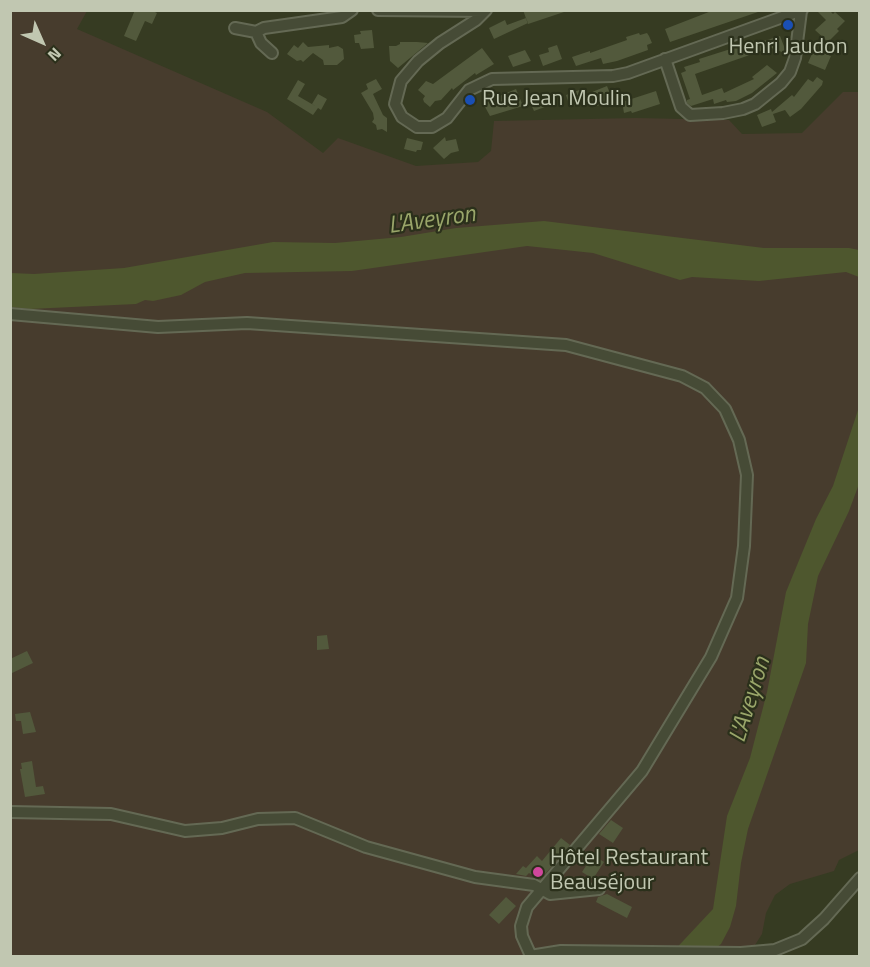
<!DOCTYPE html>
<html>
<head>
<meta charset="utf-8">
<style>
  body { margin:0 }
  #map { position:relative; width:870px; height:967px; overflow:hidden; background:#363b22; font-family:"Titillium Web",sans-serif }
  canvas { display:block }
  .frame { position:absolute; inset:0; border:12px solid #c1c7b1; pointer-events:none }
  .north { position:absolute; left:12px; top:12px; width:60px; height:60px; -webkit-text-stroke:4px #2b301b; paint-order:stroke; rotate:135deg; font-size:16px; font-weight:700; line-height:24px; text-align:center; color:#c1c7b1 }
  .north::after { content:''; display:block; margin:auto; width:21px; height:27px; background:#c1c7b1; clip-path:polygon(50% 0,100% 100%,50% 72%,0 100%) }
</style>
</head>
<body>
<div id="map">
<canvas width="870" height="967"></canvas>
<div class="frame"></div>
<div class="north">N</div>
</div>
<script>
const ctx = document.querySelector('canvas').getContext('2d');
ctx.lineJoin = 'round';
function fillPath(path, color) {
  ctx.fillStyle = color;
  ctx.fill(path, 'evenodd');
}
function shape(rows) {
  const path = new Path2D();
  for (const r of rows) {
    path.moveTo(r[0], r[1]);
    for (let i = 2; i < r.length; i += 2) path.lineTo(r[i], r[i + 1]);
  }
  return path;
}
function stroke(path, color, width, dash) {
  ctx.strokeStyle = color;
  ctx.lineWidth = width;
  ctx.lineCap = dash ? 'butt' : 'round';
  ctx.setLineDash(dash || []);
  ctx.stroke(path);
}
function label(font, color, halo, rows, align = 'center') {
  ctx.font = font + ' "Titillium Web",sans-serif';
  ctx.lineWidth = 4.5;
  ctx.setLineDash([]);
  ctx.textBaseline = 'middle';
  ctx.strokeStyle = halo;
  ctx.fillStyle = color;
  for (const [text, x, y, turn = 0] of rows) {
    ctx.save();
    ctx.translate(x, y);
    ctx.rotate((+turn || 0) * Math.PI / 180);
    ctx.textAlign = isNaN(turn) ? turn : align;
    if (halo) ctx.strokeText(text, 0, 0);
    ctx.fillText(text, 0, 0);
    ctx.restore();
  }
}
fillPath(shape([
  [10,11,87,11,77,29,267,112,323,153,338,138,416,166,478,162,491,151,494,121,636,118,729,120,742,134,802,133,843,92,859,92,859,850,839,860,834,871,790,884,775,895,766,913,762,934,755,945,753,956,11,956]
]), '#473c2d');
fillPath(shape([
  [544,221,764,248,849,248,859,250,859,277,846,272,759,281,692,277,680,280,593,253,527,246,352,271,245,273,205,282,181,295,153,301,145,300,136,304,30,309,11,307,11,273,34,274,124,268,273,242,335,243,401,237,456,228],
  [859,407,859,484,849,511,818,576,808,624,806,663,748,829,741,863,736,906,730,927,721,944,706,956,669,956,713,909,727,816,750,758,767,692,786,592,816,519,833,486]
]), '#4e572e');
fillPath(shape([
  [135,10,151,10,157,13,152,24,145,21,136,41,124,36],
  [523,10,564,10,564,12,528,24],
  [714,10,758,10,758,12,670,42,665,29],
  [816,10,829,10,833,14,835,12,845,21,837,29,839,31,828,42,815,30,826,20],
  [526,18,528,23,494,39,489,28,505,20,507,25],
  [372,30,374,48,361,49,359,43,355,43,354,35,361,34,360,31],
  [639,33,640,35,647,33,649,36,652,43,647,45,648,50,617,61,603,64,601,58,576,66,572,57,590,51,590,53,627,40,626,37],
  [780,36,787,54,769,47,767,49,695,74,702,95,722,88,724,93,754,79,752,77,767,65,777,73,752,93,736,101,727,102,726,100,714,104,713,99,691,106,687,103,687,100,690,99,681,73,686,71,684,67,700,62,699,59,740,46,756,40,757,43],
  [303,42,308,47,329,45,329,48,338,46,343,49,344,59,337,65,324,65,323,60,313,53,303,62,301,60,297,61,287,54,294,45,298,48],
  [400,42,417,42,428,43,398,68,390,61,389,46,396,46,400,44],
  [557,45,562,59,543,66,539,55,549,52,548,48],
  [482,48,494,64,476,75,475,73,453,90,452,88,441,100,435,101,430,107,424,102,423,99,425,96,418,90,426,81,433,84],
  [814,49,831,56,825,70,808,63],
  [525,50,531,61,513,67,508,56],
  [817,77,823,81,822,85,801,109,790,117,785,110,773,114,776,122,762,127,757,115,771,109,772,112,792,95,794,97,808,79,813,82],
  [376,79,382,89,373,94,383,115,387,118,387,132,382,129,377,130,376,125,372,122,374,119,373,113,361,93,368,89,366,84],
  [298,80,305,84,298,96,317,107,312,104,318,94,327,99,321,110,318,108,313,115,287,99],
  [607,86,613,101,597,106,592,92],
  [516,89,523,106,490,116,485,107,487,97,490,100],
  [582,89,587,101,570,107,566,95],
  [656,91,660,104,632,113,631,111,624,113,622,102],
  [549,92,553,104,534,111,529,100],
  [445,137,446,141,456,139,459,151,451,153,444,159,433,148],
  [407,138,423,142,421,150,417,150,416,152,404,149],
  [327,635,329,649,317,650,317,636],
  [27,651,33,663,10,674,10,659],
  [30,712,36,732,23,734,21,721,16,721,15,714],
  [32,761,36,787,43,786,45,794,25,797,20,769,22,769,21,763],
  [611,820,623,828,613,843,599,834],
  [561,838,570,845,540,880,529,873,526,876,516,874,523,866,526,868,537,856,542,861],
  [593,855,604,862,593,879,582,872],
  [607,894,632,907,627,918,596,902,598,897],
  [506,897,516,906,499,924,489,915]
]), '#52593c');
const minor = shape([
  [378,10,485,11],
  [486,10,476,20,440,43,418,61,401,81,395,104,402,117,417,127,432,127,447,118,469,90,492,79,613,76,628,73,802,10],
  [235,28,256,32],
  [272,53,261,43,256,32,264,28,342,17,352,10],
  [665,59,681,107,690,115,723,113,743,109,755,104,781,83,790,72,795,58,801,11],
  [10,314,158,327,247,323,566,345,682,376,705,388,725,409,739,440,747,475,744,546,737,598,711,657,642,771,527,907,521,926,522,936,531,956],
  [10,812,111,814,185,831,222,828,258,819,295,818,366,847,475,877,534,885,550,894,599,889],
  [530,956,561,951,741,953,775,950,802,939,824,919,860,878]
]);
stroke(minor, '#646954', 14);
stroke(minor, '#464b36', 10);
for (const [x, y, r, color] of [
  [788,25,6,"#1a4fb4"],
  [470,100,6,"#1a4fb4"],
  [538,872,6,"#d1479c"]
]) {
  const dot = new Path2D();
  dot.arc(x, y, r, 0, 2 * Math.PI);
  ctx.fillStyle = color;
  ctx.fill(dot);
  stroke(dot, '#2b301b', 2);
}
label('22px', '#c1c7b1', '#2b301b', [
  ["Henri Jaudon",788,48,"center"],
  ["Rue Jean Moulin",482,100],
  ["Hôtel Restaurant",550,859],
  ["Beauséjour",550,884]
], 'left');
label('italic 24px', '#9aa66a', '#2b301b', [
  ["L'Aveyron",432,221,-8],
  ["L'Aveyron",751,700,-73]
]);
</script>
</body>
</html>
